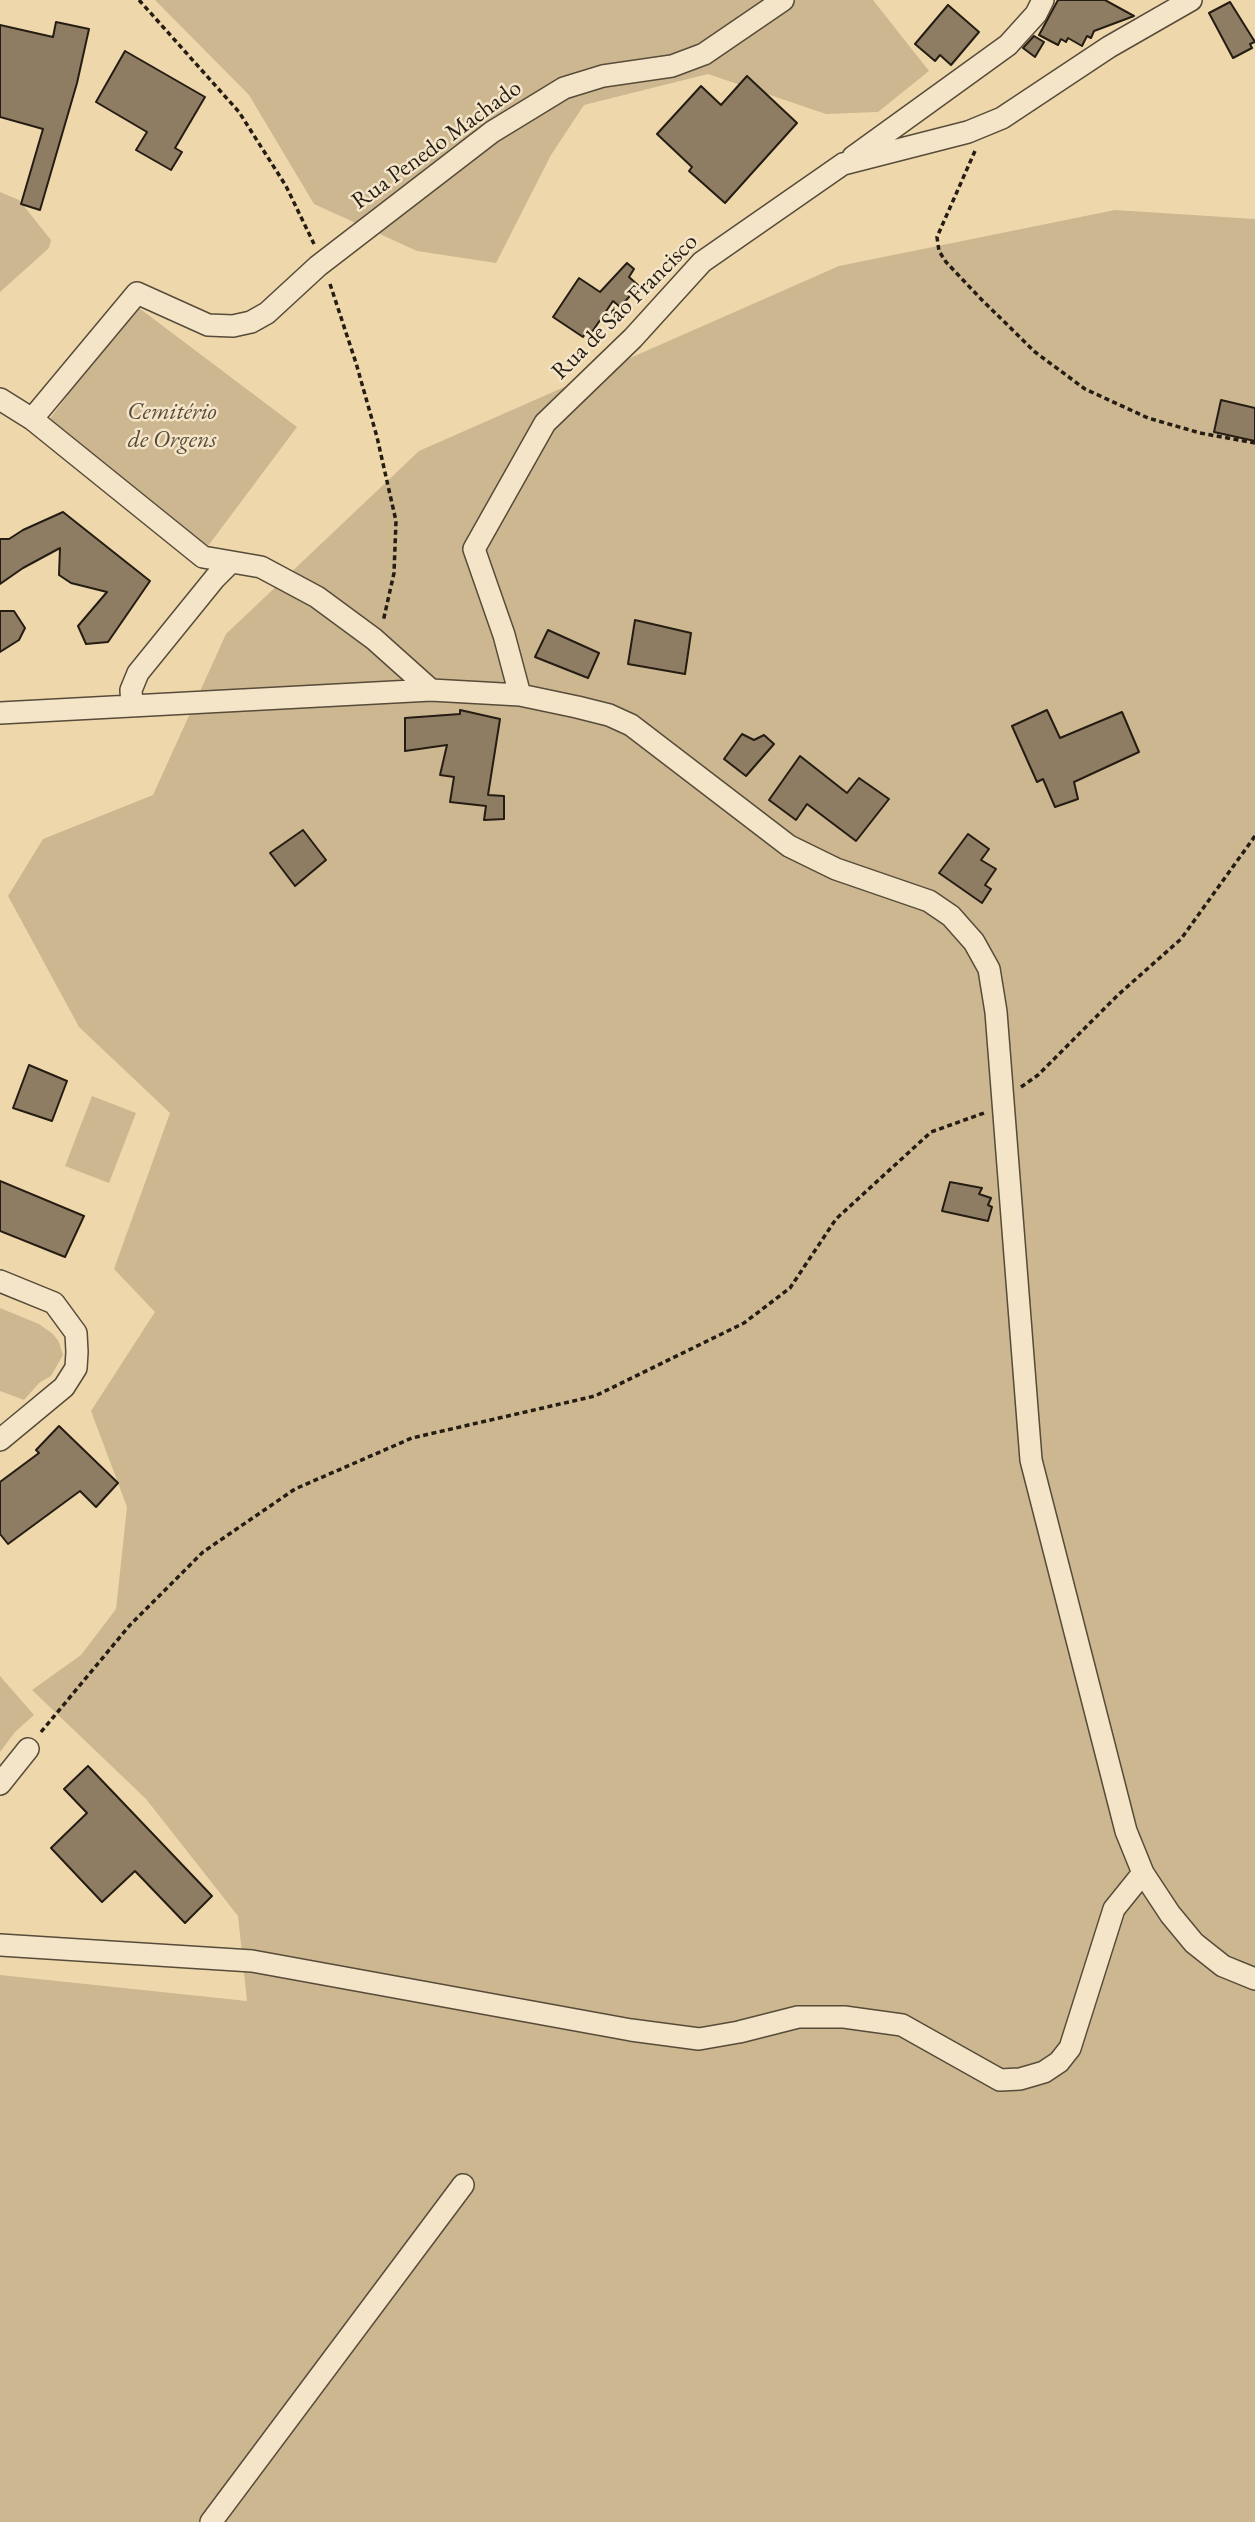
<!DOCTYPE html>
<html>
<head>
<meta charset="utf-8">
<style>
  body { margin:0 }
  canvas { display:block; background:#eed7ab }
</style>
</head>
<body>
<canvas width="1255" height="2522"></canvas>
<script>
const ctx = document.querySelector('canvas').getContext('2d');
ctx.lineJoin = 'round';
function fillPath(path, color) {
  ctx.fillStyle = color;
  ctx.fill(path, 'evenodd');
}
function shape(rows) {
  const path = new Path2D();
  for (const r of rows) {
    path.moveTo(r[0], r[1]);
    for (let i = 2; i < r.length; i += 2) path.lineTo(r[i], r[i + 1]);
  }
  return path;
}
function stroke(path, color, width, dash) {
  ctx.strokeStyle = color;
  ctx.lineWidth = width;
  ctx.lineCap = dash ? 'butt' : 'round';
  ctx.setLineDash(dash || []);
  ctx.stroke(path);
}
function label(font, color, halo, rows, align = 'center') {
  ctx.font = font + ' "EB Garamond",serif';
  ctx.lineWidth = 5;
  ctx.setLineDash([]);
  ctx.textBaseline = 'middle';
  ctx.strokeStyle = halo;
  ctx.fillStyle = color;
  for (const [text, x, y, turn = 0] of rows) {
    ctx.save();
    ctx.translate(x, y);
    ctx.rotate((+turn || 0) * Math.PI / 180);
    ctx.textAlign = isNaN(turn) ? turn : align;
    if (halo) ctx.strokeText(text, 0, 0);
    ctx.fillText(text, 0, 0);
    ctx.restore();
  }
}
fillPath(shape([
  [155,0,873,0,929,71,878,112,826,114,708,74,584,105,551,155,496,263,417,251,314,204,249,95],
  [0,192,19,200,51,240,49,248,0,292],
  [1115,210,1255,219,1255,2522,0,2522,0,1975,247,2001,238,1916,146,1799,32,1690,81,1655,116,1609,127,1507,91,1411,155,1312,114,1269,170,1113,79,1027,8,896,43,839,153,795,226,634,419,451,839,266],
  [135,305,297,427,208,546,46,424],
  [92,1096,136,1113,109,1183,65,1166],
  [0,1308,39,1324,53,1334,59,1342,63,1355,51,1376,39,1383,24,1400,0,1391],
  [0,1676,34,1715,15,1732,0,1752]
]), '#ccb791');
const building = shape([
  [1058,0,1105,0,1134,16,1094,31,1091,38,1087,36,1082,46,1068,38,1066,42,1061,39,1058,45,1039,35,1058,0],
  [1230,2,1255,42,1250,44,1252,48,1233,58,1209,13,1230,2],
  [948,5,979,32,951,65,940,55,935,61,915,44,948,5],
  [56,22,89,29,77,83,40,210,21,204,43,129,0,117,0,25,53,37,56,22],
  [1034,36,1044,42,1035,57,1023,48,1034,36],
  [125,51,205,97,175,148,182,152,171,170,136,150,147,132,96,102,125,51],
  [747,76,797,123,725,203,689,171,692,167,657,134,701,86,721,105,747,76],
  [627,263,634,269,629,277,639,286,620,307,613,301,592,332,588,330,583,337,553,317,579,278,600,292,627,263],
  [1221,400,1255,408,1255,441,1214,432,1221,400],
  [63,512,150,581,108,642,86,644,78,626,107,592,71,583,59,575,60,548,23,568,0,584,0,539,9,539,23,530,63,512],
  [0,611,14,611,25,628,19,640,0,652,0,611],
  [635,620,691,633,685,674,628,664,635,620],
  [548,630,599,653,588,678,535,657,548,630],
  [460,710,500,719,488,795,504,796,504,819,484,820,486,806,450,802,454,777,440,775,447,745,405,751,405,718,460,714,460,710],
  [1047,710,1060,738,1122,712,1139,752,1074,782,1078,799,1055,807,1043,779,1037,782,1012,726,1047,710],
  [742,734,754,740,764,735,774,744,746,776,724,759,742,734],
  [800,756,847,793,859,778,889,799,856,841,807,804,796,820,769,800,800,756],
  [303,830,326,860,295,886,270,853,303,830],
  [968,834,989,849,981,860,996,869,985,885,991,889,982,903,939,873,968,834],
  [29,1065,67,1081,52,1121,13,1108,29,1065],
  [0,1181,84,1216,65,1257,0,1231,0,1181],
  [950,1182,982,1188,979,1194,991,1198,988,1205,992,1207,988,1221,942,1211,950,1182],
  [59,1426,118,1483,96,1507,80,1491,8,1544,0,1534,0,1482,39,1453,36,1450,59,1426],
  [88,1766,212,1896,185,1923,135,1871,102,1902,51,1848,87,1813,64,1789,88,1766]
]);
fillPath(building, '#8e7d62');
stroke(building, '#251c13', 2);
const street = shape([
  [853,157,1008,45,1036,14,1043,0],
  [0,399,32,419,203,557,261,567,317,597,374,639,431,690],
  [32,419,137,293,208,325,233,326,251,322,267,313,318,266,492,132,564,88,603,76,672,66,704,54,783,0],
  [520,695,504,635,474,549,545,423,633,338,702,262,843,164,968,132,1002,118,1109,47,1191,0],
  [132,706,131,690,138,673,215,578,231,562],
  [0,713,431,690,520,695,577,707,609,715,631,725,789,846,836,869,929,901,951,916,974,942,989,969,996,1012,1031,1460,1126,1831,1143,1873,1170,1914,1194,1943,1223,1966,1255,1979],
  [0,1281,54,1303,76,1333,77,1352,76,1368,64,1387,0,1440],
  [0,1784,28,1749],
  [0,1945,252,1961,631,2030,699,2039,739,2032,798,2017,844,2017,902,2025,1000,2080,1020,2079,1044,2072,1059,2062,1070,2048,1114,1909,1143,1873],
  [211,2522,463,2185]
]);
stroke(street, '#574b39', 24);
stroke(shape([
  [139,0,239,112,286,186,314,244],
  [975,151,937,237,939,251,946,262,981,299,1035,352,1085,389,1148,418,1200,433,1255,443],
  [330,284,356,363,377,437,396,521,394,573,383,622],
  [1021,1087,1038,1075,1119,994,1181,939,1255,836],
  [41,1732,130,1625,203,1552,295,1489,412,1438,595,1396,744,1323,790,1288,836,1219,931,1132,984,1113]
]), '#251c13', 3.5, [5, 3.5]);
stroke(street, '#f4e5c8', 21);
label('24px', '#251c13', '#f4e5c8', [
  ["Rua Penedo Machado",437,145,-36],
  ["Rua de São Francisco",625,307,-45]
]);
label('italic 24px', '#574a39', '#f4e5c8', [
  ["Cemitério",172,412],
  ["de Orgens",172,440]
]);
</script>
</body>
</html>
